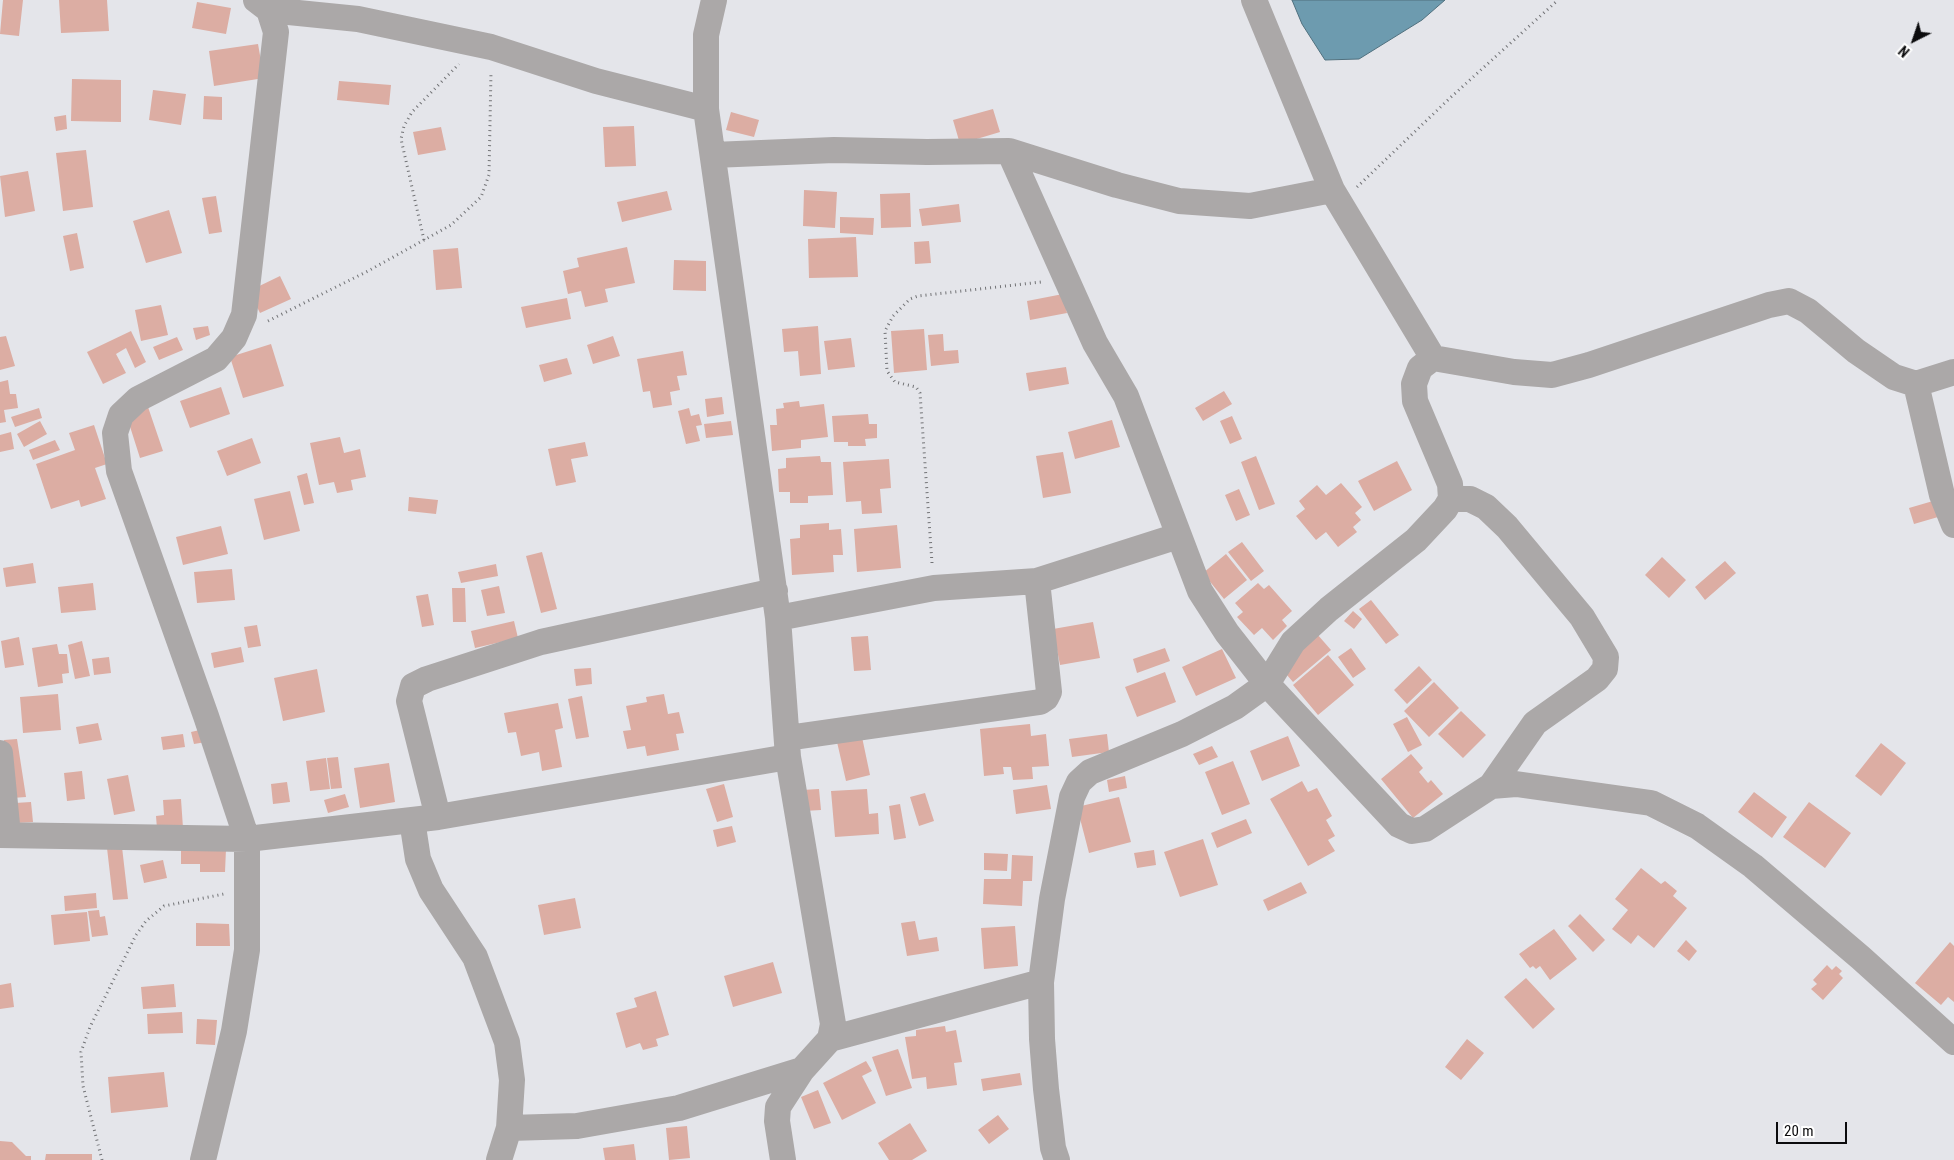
<!DOCTYPE html>
<html>
<head>
<meta charset="utf-8">
<style>
  body { margin:0 }
  #map { position:relative; width:1954px; height:1160px; overflow:hidden; background:#e4e5ea; font-family:"Roboto Condensed",sans-serif }
  canvas { display:block }
  .north { position:absolute; left:1889px; top:15px; width:50px; height:50px; -webkit-text-stroke:4px #fff; paint-order:stroke; rotate:221deg; font-size:14px; font-weight:700; line-height:20px; text-align:center; color:#0b0b0d }
  .north::after { content:''; display:block; margin:auto; width:18px; height:22px; background:#0b0b0d; clip-path:polygon(50% 0,100% 100%,50% 72%,0 100%) }
  .scale { position:absolute; left:1776px; top:1122px; width:71px; height:22px; box-sizing:border-box; border:2px solid #0b0b0d; border-top:0; padding-left:6px; font-size:15px; line-height:18px; white-space:nowrap; color:#0b0b0d; -webkit-text-stroke:4px #fff; paint-order:stroke }
</style>
</head>
<body>
<div id="map">
<canvas width="1954" height="1160"></canvas>
<div class="north">N</div>
<div class="scale">20 m</div>
</div>
<script>
const ctx = document.querySelector('canvas').getContext('2d');
ctx.lineJoin = 'round';
function fillPath(path, color) {
  ctx.fillStyle = color;
  ctx.fill(path, 'evenodd');
}
function shape(rows) {
  const path = new Path2D();
  for (const r of rows) {
    path.moveTo(r[0], r[1]);
    for (let i = 2; i < r.length; i += 2) path.lineTo(r[i], r[i + 1]);
  }
  return path;
}
function stroke(path, color, width, dash) {
  ctx.strokeStyle = color;
  ctx.lineWidth = width;
  ctx.lineCap = dash ? 'butt' : 'round';
  ctx.setLineDash(dash || []);
  ctx.stroke(path);
}
const water = shape([
  [1292,0,1445,0,1422,20,1359,59,1325,60,1302,24,1292,0]
]);
fillPath(water, '#6d9baf');
stroke(water, '#50707e', 1);
fillPath(shape([
  [3,0,23,0,19,36,0,34],
  [59,0,107,0,109,31,61,33],
  [197,2,231,8,226,34,192,28],
  [258,44,264,78,214,86,209,51],
  [72,79,121,80,121,122,71,121],
  [339,81,391,85,389,105,337,100],
  [153,90,186,94,181,125,149,120],
  [204,96,222,97,222,120,203,119],
  [993,109,1000,132,960,144,953,120],
  [731,112,759,120,754,137,726,130],
  [66,115,67,129,56,131,54,117],
  [634,126,636,166,605,167,603,127],
  [441,127,446,150,418,155,413,132],
  [86,150,93,207,63,211,56,153],
  [28,171,35,211,5,217,0,176],
  [804,190,837,192,835,228,803,226],
  [667,191,672,210,622,222,617,202],
  [910,193,911,227,881,228,880,194],
  [216,196,222,232,209,234,202,198],
  [959,204,961,222,922,226,919,209],
  [169,210,182,253,146,263,133,221],
  [840,217,874,218,873,235,840,233],
  [77,233,84,268,70,271,63,236],
  [856,237,858,277,809,278,808,239],
  [929,241,931,263,915,264,914,242],
  [627,247,635,283,605,289,608,302,585,307,581,291,568,294,563,271,579,267,577,258],
  [458,248,462,288,436,290,433,250],
  [674,260,706,261,706,291,673,290],
  [280,276,291,299,260,313,249,291],
  [1063,294,1067,313,1030,320,1027,301],
  [567,298,571,319,526,328,521,307],
  [161,305,168,335,141,341,135,310],
  [208,326,210,335,196,340,193,328],
  [818,326,821,374,800,376,798,351,784,352,782,329],
  [924,329,927,370,894,373,891,331],
  [131,331,146,362,135,368,126,348,116,354,126,373,103,384,87,352],
  [943,334,944,351,958,350,959,363,931,366,928,335],
  [6,336,15,366,0,370,0,337],
  [613,336,620,356,593,364,587,345],
  [177,337,183,350,159,360,153,347],
  [851,338,855,367,828,370,824,341],
  [271,344,284,386,243,398,230,357],
  [683,351,687,375,677,376,680,390,670,392,672,405,653,408,650,391,643,392,637,359],
  [567,358,572,374,544,382,539,365],
  [1066,367,1069,384,1029,391,1026,373],
  [8,380,10,394,16,394,18,408,4,410,6,422,0,423,0,382],
  [221,387,230,414,190,428,180,401],
  [1224,391,1232,404,1203,421,1195,408],
  [722,397,724,414,707,417,705,399],
  [799,401,800,407,824,404,828,437,801,440,801,448,772,451,770,425,777,425,776,409,784,408,783,403],
  [148,407,163,451,140,458,126,414],
  [39,408,42,418,15,427,11,417],
  [689,408,691,416,699,414,702,425,696,426,700,441,686,444,678,411],
  [868,414,869,424,877,424,877,438,865,439,866,446,848,446,848,442,834,442,832,416],
  [1232,416,1242,439,1230,444,1220,421],
  [1112,420,1120,447,1075,459,1068,432],
  [40,421,47,434,24,447,17,434],
  [731,421,733,435,706,438,704,424],
  [94,425,107,464,95,468,106,499,81,507,79,500,51,509,36,464,75,450,69,433],
  [11,432,14,449,0,452,0,435],
  [340,437,344,453,360,449,366,477,351,480,353,490,337,493,334,482,319,485,310,443],
  [252,438,261,463,227,476,217,451],
  [55,440,60,450,33,460,29,450],
  [585,442,588,456,571,459,576,482,556,486,548,449],
  [1063,452,1071,493,1043,498,1036,456],
  [820,456,821,462,831,462,833,495,808,496,808,503,790,503,790,492,779,492,778,469,786,468,786,458],
  [1256,456,1275,504,1259,510,1241,462],
  [889,459,891,488,880,489,882,513,862,514,861,501,846,502,843,462],
  [1397,461,1412,490,1374,511,1358,481],
  [307,473,314,503,304,505,297,476],
  [1341,483,1362,507,1355,513,1361,520,1353,527,1357,532,1338,547,1326,532,1316,540,1296,516,1305,509,1299,501,1317,485,1326,495],
  [1239,489,1250,515,1236,521,1225,495],
  [290,491,300,531,264,540,254,499],
  [409,497,438,500,436,514,408,511],
  [1933,501,1938,517,1914,524,1909,508],
  [829,523,829,530,841,529,843,555,833,555,834,572,792,575,790,539,800,538,800,525],
  [897,525,901,568,857,572,854,529],
  [221,526,228,554,183,565,176,537],
  [1242,542,1264,571,1251,581,1228,552],
  [542,552,557,609,541,613,526,556],
  [1226,554,1247,580,1224,599,1203,573],
  [1662,557,1686,580,1669,598,1645,575],
  [1725,561,1736,573,1705,600,1695,587],
  [33,563,36,583,6,587,3,568],
  [496,564,498,576,461,583,458,572],
  [232,569,235,600,197,603,194,572],
  [93,583,96,610,61,613,58,587],
  [1258,583,1264,589,1269,585,1292,611,1282,620,1287,626,1273,640,1262,628,1254,635,1237,617,1243,612,1235,603],
  [499,586,505,613,487,616,481,590],
  [452,588,465,588,466,622,453,622],
  [428,594,434,625,422,627,416,596],
  [1371,600,1399,635,1386,644,1359,609],
  [1353,611,1362,619,1354,629,1344,621],
  [514,621,518,638,475,648,471,631],
  [1093,622,1100,658,1060,665,1053,629],
  [257,625,261,646,248,648,244,627],
  [1317,634,1331,650,1293,682,1280,667],
  [868,636,871,670,854,671,851,637],
  [19,637,24,665,5,668,1,641],
  [82,641,90,676,75,679,68,645],
  [57,644,59,654,67,654,69,673,62,674,63,683,38,687,32,648],
  [241,647,244,662,214,668,211,653],
  [1165,648,1170,661,1137,673,1133,659],
  [1351,648,1366,669,1353,678,1338,657],
  [1222,649,1236,678,1196,696,1182,667],
  [1328,655,1354,685,1318,715,1293,685],
  [109,657,111,673,94,675,92,659],
  [1419,666,1432,680,1407,704,1394,690],
  [591,668,592,684,576,686,574,669],
  [317,669,325,712,283,721,274,678],
  [1165,672,1176,702,1137,717,1125,687],
  [1434,682,1459,708,1429,737,1404,711],
  [58,694,61,730,23,733,20,697],
  [664,694,668,714,679,712,684,733,676,734,679,750,647,756,645,746,627,749,623,731,631,730,626,706,647,702,646,697],
  [582,696,589,737,576,739,568,699],
  [558,703,563,728,555,730,562,767,542,771,539,752,521,756,516,732,508,733,504,713],
  [1461,711,1486,735,1463,758,1438,734],
  [1407,717,1422,745,1408,752,1393,724],
  [98,723,102,740,79,744,76,727],
  [1030,724,1031,736,1046,734,1049,766,1032,767,1033,779,1013,780,1011,767,1003,767,1004,774,984,776,980,729],
  [204,729,206,742,194,744,191,732],
  [183,734,185,747,163,750,161,737],
  [1107,734,1109,752,1072,757,1069,739],
  [1288,736,1300,766,1262,781,1250,751],
  [862,737,870,775,846,781,837,742],
  [17,739,26,797,12,798,4,740],
  [1881,743,1906,763,1881,796,1855,776],
  [1212,746,1218,757,1199,765,1193,754],
  [1411,754,1423,768,1419,772,1428,783,1431,780,1443,794,1413,818,1381,779],
  [338,757,342,788,331,789,327,758],
  [326,758,330,789,310,791,306,761],
  [1233,761,1250,804,1222,815,1205,772],
  [389,763,395,802,360,808,354,768],
  [82,771,85,799,67,801,64,773],
  [128,775,135,811,114,815,107,779],
  [1125,776,1127,788,1109,792,1107,780],
  [1302,781,1308,792,1317,788,1332,816,1326,820,1335,836,1328,840,1335,851,1308,866,1270,799],
  [287,782,290,802,273,804,271,784],
  [724,784,733,817,717,822,706,789],
  [1047,785,1051,809,1016,814,1013,790],
  [819,789,821,810,804,811,802,790],
  [867,789,869,814,878,813,879,834,835,837,831,791],
  [1754,792,1787,817,1772,838,1738,812],
  [925,793,934,821,919,826,910,797],
  [345,794,349,807,328,813,324,800],
  [1119,797,1131,842,1089,853,1077,807],
  [181,799,183,828,157,829,156,816,164,815,163,800],
  [31,802,33,822,17,823,15,803],
  [1809,802,1851,833,1825,868,1783,837],
  [900,804,906,838,894,840,889,806],
  [1246,819,1252,833,1217,848,1211,833],
  [732,826,736,842,717,847,713,830],
  [1203,839,1218,885,1180,897,1164,852],
  [122,847,128,899,113,900,107,848],
  [181,848,226,849,225,872,200,872,200,864,181,864],
  [1154,850,1156,865,1137,868,1134,853],
  [984,853,1008,854,1007,871,984,870],
  [1012,855,1033,856,1032,881,1023,881,1022,906,983,904,984,879,1011,879],
  [163,860,167,878,144,883,140,865],
  [1641,868,1661,884,1665,881,1677,891,1673,896,1687,908,1654,948,1638,935,1631,944,1612,929,1628,910,1615,899],
  [1301,882,1307,893,1268,911,1263,900],
  [96,893,97,908,65,911,64,896],
  [575,898,581,928,544,935,538,905],
  [99,910,100,917,105,916,108,935,92,937,88,911],
  [87,912,90,941,54,945,51,915],
  [1580,914,1605,940,1593,952,1568,926],
  [915,921,919,940,937,937,939,951,907,956,901,923],
  [196,923,229,924,230,946,196,946],
  [1015,926,1018,966,984,969,981,928],
  [1554,929,1577,959,1550,980,1540,966,1536,969,1533,966,1530,968,1519,954],
  [1686,940,1697,951,1689,961,1677,951],
  [1950,942,1954,946,1954,1002,1948,997,1941,1005,1915,983],
  [773,962,782,993,733,1007,724,976],
  [1827,965,1832,970,1836,966,1842,971,1839,974,1843,978,1823,1000,1811,989,1817,984,1813,980],
  [1526,978,1555,1009,1533,1029,1504,997],
  [11,983,14,1007,0,1009,0,985],
  [174,984,176,1007,143,1009,141,987],
  [656,991,669,1035,656,1039,658,1046,643,1050,640,1043,626,1048,616,1013,637,1007,634,998],
  [182,1012,183,1033,148,1034,147,1014],
  [197,1019,217,1020,215,1045,196,1044],
  [945,1026,946,1032,956,1030,962,1062,954,1063,957,1085,927,1089,926,1077,912,1079,905,1037,916,1036,916,1030],
  [1467,1039,1484,1053,1461,1080,1445,1067],
  [898,1049,912,1088,886,1096,872,1057],
  [866,1061,872,1071,862,1076,876,1103,842,1120,823,1083],
  [164,1072,168,1107,111,1113,108,1077],
  [1020,1073,1022,1085,983,1091,981,1079],
  [818,1090,831,1123,814,1129,801,1097],
  [998,1115,1009,1129,989,1144,978,1130],
  [910,1123,927,1151,912,1160,889,1160,878,1143],
  [687,1126,690,1158,669,1160,666,1128],
  [0,1141,12,1142,26,1156,31,1156,31,1160,0,1160],
  [634,1144,636,1160,605,1160,603,1148],
  [46,1154,92,1154,92,1160,45,1160]
]), '#dcada3');
stroke(shape([
  [1357,187,1450,98,1558,0],
  [424,240,401,139,404,126,412,112,459,64],
  [268,321,368,271,451,225,481,197,489,175,491,72],
  [932,563,920,393,916,387,895,382,887,371,885,331,893,316,910,299,918,296,1041,282],
  [102,1160,83,1086,81,1052,90,1027,136,935,146,921,164,906,224,894]
]), '#727376', 3, [1, 4]);
stroke(shape([
  [714,0,706,35,706,109,778,618,788,757,833,1024,830,1039,802,1070,778,1107,777,1121,783,1160],
  [1254,0,1332,190,1433,358],
  [269,10,358,19,491,47,596,81,706,109],
  [1009,151,1095,343,1126,396,1200,591,1227,633,1267,684,1399,825,1412,831,1425,829,1491,786,1516,784,1651,803,1697,826,1753,866,1861,958,1954,1042],
  [713,155,834,150,927,152,1009,151,1117,185,1179,201,1250,206,1332,190],
  [1916,384,1942,495,1954,525],
  [1451,499,1470,499,1486,507,1507,527,1582,617,1606,657,1605,669,1597,679,1535,723,1491,786],
  [778,618,934,588,1037,581,1178,536],
  [787,738,1040,702,1046,698,1049,692,1037,581],
  [0,753,8,835],
  [438,817,409,701,413,686,427,679,541,642,775,591],
  [412,820,418,859,431,890,475,957,507,1042,512,1080,509,1128,499,1160],
  [0,835,247,839,438,817,788,757],
  [830,1039,1041,982],
  [509,1128,577,1126,679,1108,802,1070],
  [203,1160,234,1031,247,950,247,839,206,716,119,471,115,433,121,415,138,399,216,359,234,338,244,315,276,32,269,10,256,0],
  [1057,1160,1053,1148,1046,1089,1042,1039,1041,982,1052,899,1072,797,1079,782,1090,772,1182,734,1235,707,1267,684,1293,642,1329,609,1416,540,1445,509,1451,499,1450,484,1415,401,1414,384,1420,368,1433,358,1514,372,1552,375,1589,365,1769,305,1789,301,1808,311,1856,351,1894,377,1916,384,1954,372]
]), '#aba8a8', 26);
</script>
</body>
</html>
